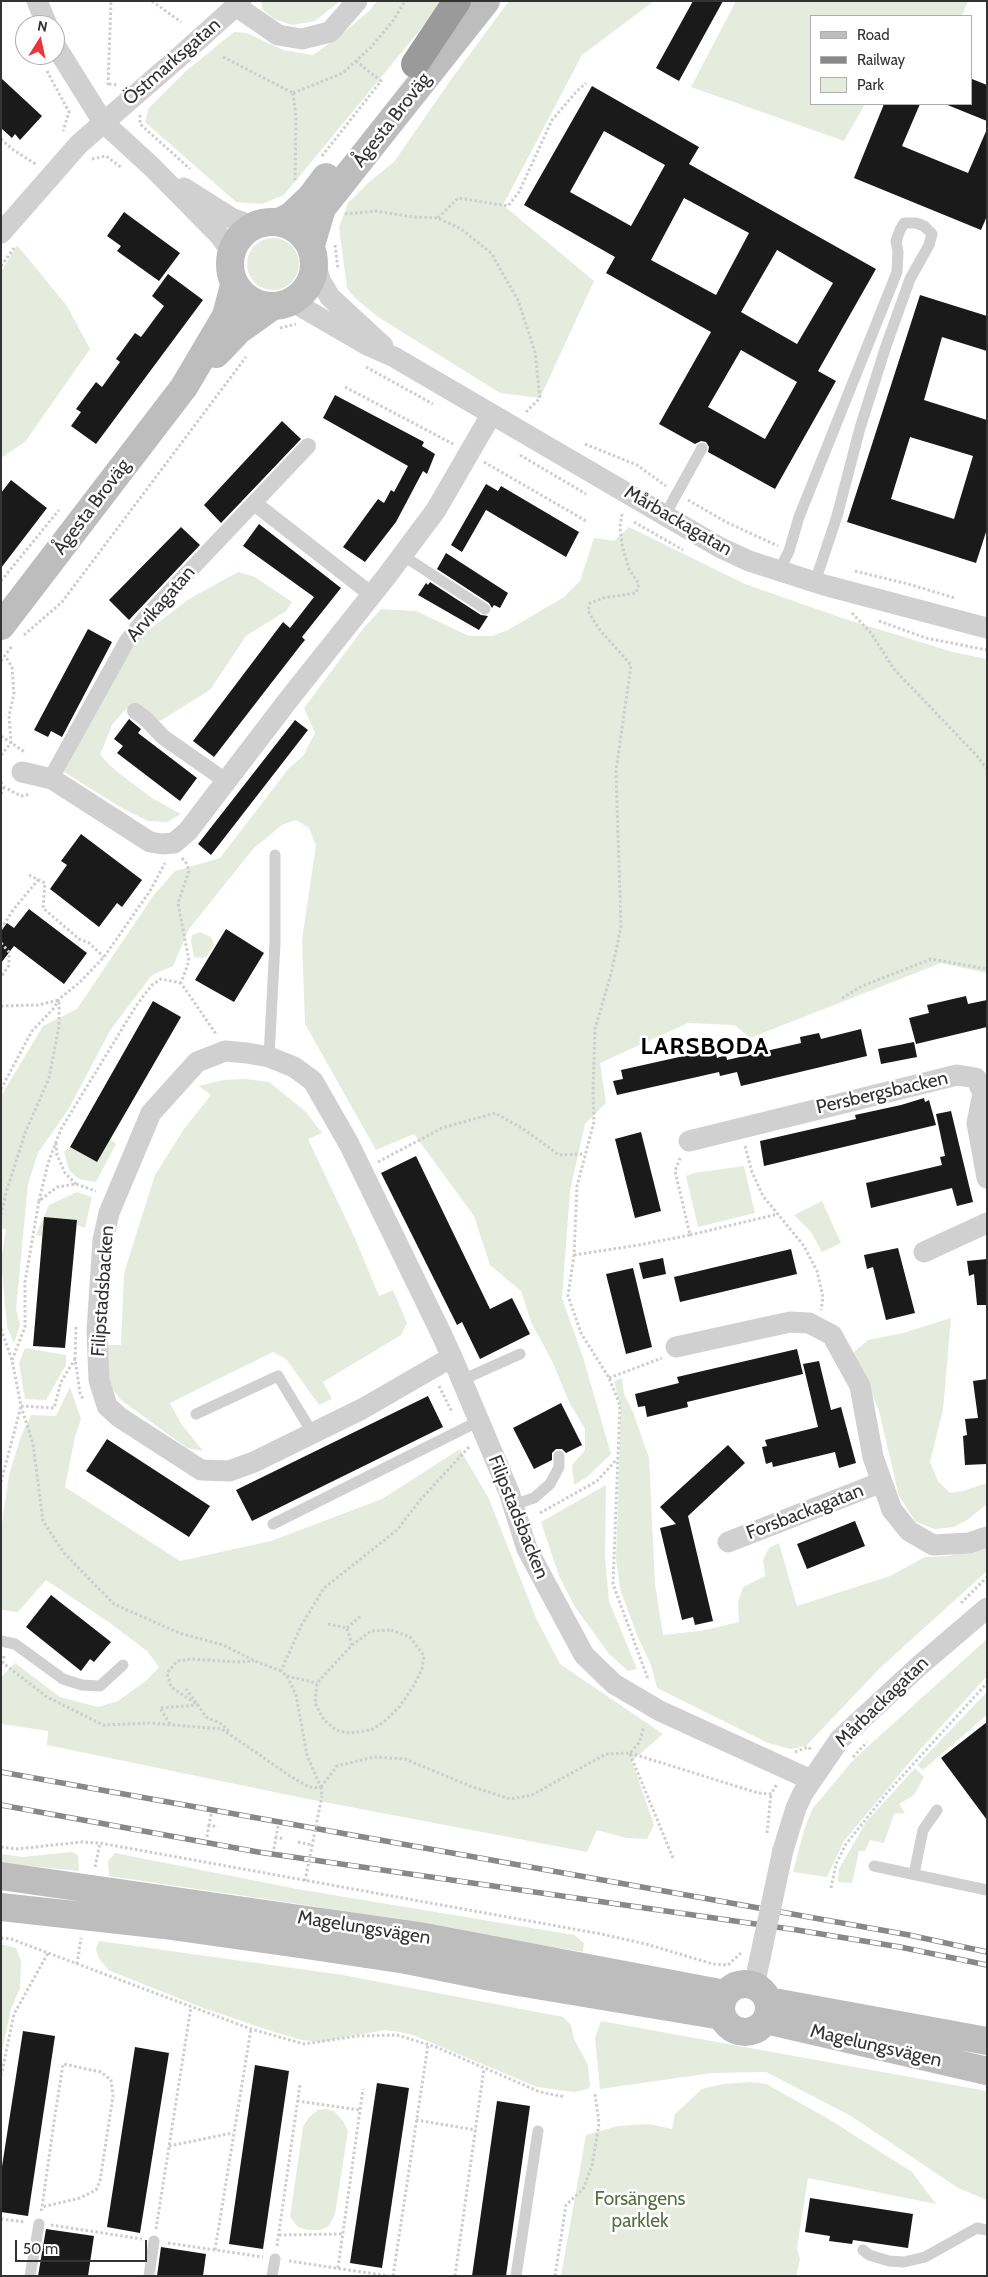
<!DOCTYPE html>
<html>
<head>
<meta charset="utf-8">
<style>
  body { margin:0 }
  #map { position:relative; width:988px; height:2277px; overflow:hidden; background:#fff; font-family:Cabin,sans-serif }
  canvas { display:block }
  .frame { position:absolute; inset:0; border:2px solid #333; pointer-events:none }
  .legend { position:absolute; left:810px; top:15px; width:162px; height:90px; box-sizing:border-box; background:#fff; border:1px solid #adadad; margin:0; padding:6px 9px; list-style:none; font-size:15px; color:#333 }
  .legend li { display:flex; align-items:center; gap:10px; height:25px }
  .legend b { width:25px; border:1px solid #adadad }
  .north { position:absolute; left:15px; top:15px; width:50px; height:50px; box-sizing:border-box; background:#fff; border:1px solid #adadad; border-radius:50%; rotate:10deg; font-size:14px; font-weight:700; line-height:20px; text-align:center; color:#333 }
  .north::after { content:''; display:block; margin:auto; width:18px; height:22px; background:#e8363c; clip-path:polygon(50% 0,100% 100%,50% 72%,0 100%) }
  .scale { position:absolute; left:15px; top:2240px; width:132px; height:22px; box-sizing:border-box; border:2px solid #333; border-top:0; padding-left:6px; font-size:15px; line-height:18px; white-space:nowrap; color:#333; -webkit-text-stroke:4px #fff; paint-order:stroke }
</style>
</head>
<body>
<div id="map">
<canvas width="988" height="2277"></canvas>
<div class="frame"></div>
<ul class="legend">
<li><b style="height:6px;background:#bdbdbd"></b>Road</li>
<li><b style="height:6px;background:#888"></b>Railway</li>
<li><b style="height:14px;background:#e5ecde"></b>Park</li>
</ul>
<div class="north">N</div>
<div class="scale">50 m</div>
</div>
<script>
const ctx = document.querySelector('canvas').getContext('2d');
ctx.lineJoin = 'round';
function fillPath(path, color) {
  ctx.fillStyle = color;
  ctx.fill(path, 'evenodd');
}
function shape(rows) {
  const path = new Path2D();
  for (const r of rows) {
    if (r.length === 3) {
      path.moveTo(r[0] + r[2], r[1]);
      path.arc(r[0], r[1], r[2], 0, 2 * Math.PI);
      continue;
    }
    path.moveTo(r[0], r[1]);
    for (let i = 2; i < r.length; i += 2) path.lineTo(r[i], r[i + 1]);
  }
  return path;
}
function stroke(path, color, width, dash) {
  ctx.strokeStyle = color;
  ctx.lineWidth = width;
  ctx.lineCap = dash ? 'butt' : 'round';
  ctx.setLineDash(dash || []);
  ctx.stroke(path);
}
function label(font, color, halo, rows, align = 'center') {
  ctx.font = font + ' Cabin,sans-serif';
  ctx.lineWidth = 5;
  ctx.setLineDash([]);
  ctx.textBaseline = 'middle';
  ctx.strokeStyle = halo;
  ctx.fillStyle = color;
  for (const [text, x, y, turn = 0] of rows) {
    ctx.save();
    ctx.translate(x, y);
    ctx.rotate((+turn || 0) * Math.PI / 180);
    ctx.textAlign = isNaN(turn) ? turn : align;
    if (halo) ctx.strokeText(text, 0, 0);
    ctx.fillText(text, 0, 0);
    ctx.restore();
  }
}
fillPath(shape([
  [340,1,315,21,292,25,274,19,263,10,261,2],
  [377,1,444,1,284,195,262,204,236,202,145,122,149,108,186,71,234,32,247,33,283,50,313,55,337,38,370,10],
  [509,1,654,1,582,55,503,205,594,281,540,398,500,393,378,317,354,297,347,288,339,227,348,203,369,182,394,162,450,81],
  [736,1,968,1,962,16,812,16,812,104,865,104,844,141,691,87],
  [273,264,26],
  [17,245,67,306,90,349,25,442,1,458,1,272],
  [629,527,745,584,845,619,953,652,987,659,987,973,941,963,750,1038,735,1025,688,1023,600,1063,606,1103,585,1124,570,1191,562,1298,583,1357,611,1454,587,1477,574,1485,572,1465,585,1450,585,1429,570,1404,552,1361,531,1322,521,1291,490,1265,474,1216,414,1134,376,1150,305,1024,302,940,316,845,309,828,296,820,282,825,253,849,189,929,173,966,152,975,111,1029,68,1110,38,1153,28,1184,16,1309,20,1325,14,1343,7,1327,1,1259,6,1229,1,1229,1,1096,43,1026,77,1009,153,896,175,871,220,858,289,768,303,756,315,733,304,708,362,630,381,609,416,611,469,636,492,636,508,630,564,597,580,581,594,538,614,541],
  [238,572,255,577,292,602,286,611,246,636,210,690,160,721,137,707,126,709,112,725,100,755,116,771,152,798,181,814,167,822,148,821,120,807,64,772,111,680,134,641,189,599],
  [200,932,211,937,214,945,207,956,203,958,194,957,191,941,192,935],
  [245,1079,269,1082,305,1111,322,1133,308,1139,354,1236,379,1296,393,1290,407,1323,401,1335,323,1382,332,1399,319,1405,286,1359,273,1352,170,1403,182,1425,203,1451,187,1448,121,1400,106,1381,103,1345,121,1345,124,1273,155,1175,184,1129,211,1095,199,1086,223,1080],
  [110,1139,116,1144,96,1182,79,1179,69,1170,64,1152,70,1147,97,1162],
  [744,1166,755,1213,698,1227,686,1176,694,1173],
  [77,1192,92,1197,85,1228,77,1225,77,1220,44,1217,42,1236,36,1235,49,1205],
  [822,1201,841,1243,822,1252,811,1232,794,1215],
  [951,1318,943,1410,930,1462,938,1481,950,1493,963,1491,987,1483,987,1504,967,1520,954,1527,934,1529,915,1521,899,1496,879,1411,854,1352,868,1340,903,1333],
  [25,1348,66,1355,66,1365,46,1400,25,1399,19,1363],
  [622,1378,624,1394,633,1412,649,1458,655,1584,663,1635,700,1631,739,1622,738,1602,743,1587,765,1576,763,1560,769,1548,779,1543,797,1606,890,1576,925,1557,947,1556,986,1549,987,1571,880,1668,806,1746,791,1749,768,1743,657,1688,651,1665,637,1635,620,1589,616,1559,621,1409,614,1381],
  [70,1387,81,1419,75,1437,65,1487,180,1561,271,1541,382,1499,460,1449,489,1499,536,1618,560,1664,663,1734,632,1761,654,1825,647,1839,626,1838,597,1830,587,1852,303,1798,47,1745,48,1731,1,1724,1,1677,15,1663,60,1697,98,1707,118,1701,147,1680,159,1667,148,1652,110,1623,46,1580,18,1612,1,1610,1,1530,9,1475,21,1436,31,1415,56,1416],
  [606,1485,605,1556,609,1601,637,1669,628,1671,609,1654,575,1607,559,1576,541,1522],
  [987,1639,987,1676,918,1752,844,1841,827,1877,793,1872,805,1827,813,1808,855,1758],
  [987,1692,987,1715,923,1770,917,1765],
  [915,1768,924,1777,914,1795,899,1804,905,1813,894,1814,884,1843,870,1840,865,1851,859,1851,852,1883,838,1882,839,1869,866,1822],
  [72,1852,78,1855,79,1871,1,1863,1,1854,23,1857],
  [115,1853,297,1889,574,1935,584,1943,583,1952,299,1904,109,1876,108,1861],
  [99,1941,343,1975,563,2017,571,2025,574,2039,588,2065,590,2086,588,2089,574,2092,537,2087,413,2035,400,2032,385,2030,321,2042,302,2040,274,2032,203,2008,108,1970,99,1958,96,1949],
  [1,1944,16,1948,21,1961,20,1988,11,2009,1,2055],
  [601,2021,987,2091,987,2200,958,2188,851,2116,766,2072,712,2073,600,2089,595,2038],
  [751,2082,766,2084,827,2118,912,2172,936,2204,808,2178,797,2248,800,2259,796,2276,561,2276,586,2135,618,2126,650,2124,672,2129,675,2114,702,2089,722,2084],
  [326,2109,334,2111,343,2121,348,2131,335,2214,329,2226,320,2230,308,2230,298,2227,290,2217,303,2127,309,2117,318,2110]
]), '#e5ecde');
fillPath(shape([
  [693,1,723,1,679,81,656,68],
  [1,78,42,116,20,140,15,134,12,138,1,128],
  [972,79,987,85,987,121,945,104,972,104],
  [592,86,699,147,689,164,876,269,818,371,836,381,775,489,708,452,709,447,706,442,701,441,695,444,659,424,711,332,606,273,615,257,524,205],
  [604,131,665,165,631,226,570,192],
  [684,198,749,233,716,295,651,260],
  [777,250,833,283,797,344,741,312],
  [741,350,797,382,765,439,708,407],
  [884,104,920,104,902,146,968,173,987,129,987,216,981,230,854,178],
  [124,212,180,253,159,281,117,251,121,246,107,236],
  [168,274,203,300,96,444,71,426,81,412,76,409,96,382,102,387,120,362,116,359,135,333,141,337,164,306,152,296],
  [920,295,987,316,987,351,942,337,924,400,987,420,987,529,976,563,847,522],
  [910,437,973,456,954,519,891,499],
  [335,395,424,442,422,446,435,454,427,474,423,471,396,522,365,562,343,547,378,499,384,503,391,490,394,492,408,466,323,418],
  [282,421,301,439,221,523,204,505],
  [11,480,47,508,1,568,1,493],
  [486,484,498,491,501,486,579,532,566,557,486,510,462,552,451,545],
  [259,524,341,588,302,637,305,640,300,646,214,757,193,741,283,622,290,628,314,597,243,546],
  [181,527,200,545,129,620,109,600],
  [446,553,508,593,500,608,494,605,492,608,489,603,437,569],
  [430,582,481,615,488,616,479,630,418,595,426,583,428,585],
  [88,629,112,642,62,737,51,731,48,737,34,730],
  [129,719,141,729,138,733,197,778,180,801,117,753,123,746,114,739],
  [295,720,308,730,211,855,198,844],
  [81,834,142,880,122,907,117,903,99,927,50,889,67,865,61,861],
  [29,909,87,953,64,984,14,946,1,963,1,931,7,923,14,928],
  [226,929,264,953,234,1002,195,980],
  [966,996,968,1004,987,1000,987,1027,916,1044,909,1018,929,1013,927,1005],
  [153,1001,181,1017,97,1162,70,1147],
  [861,1029,867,1056,741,1086,737,1072,720,1076,719,1072,617,1095,613,1081,623,1079,621,1070,715,1049,717,1058,726,1055,727,1060,801,1043,800,1037,819,1033,821,1039],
  [914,1042,917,1057,881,1064,878,1049],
  [924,1098,925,1102,929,1100,936,1125,764,1166,760,1141,856,1119,855,1115,901,1105],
  [951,1111,973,1202,957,1206,952,1188,871,1208,866,1183,942,1165,940,1157,945,1156,936,1114],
  [641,1132,661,1211,635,1218,615,1139],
  [416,1156,490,1309,512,1298,530,1334,480,1359,462,1322,457,1325,381,1173],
  [44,1217,77,1220,65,1348,33,1346],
  [898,1248,915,1313,886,1320,873,1267,867,1269,864,1255],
  [791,1249,797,1274,680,1302,674,1277],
  [663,1258,666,1274,643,1279,639,1263],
  [987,1259,987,1305,977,1305,974,1274,969,1276,967,1261],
  [633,1268,652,1347,626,1354,606,1274],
  [797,1349,803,1374,687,1402,688,1407,647,1417,645,1406,638,1407,635,1394,679,1383,677,1377],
  [819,1361,831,1410,841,1407,856,1463,839,1468,835,1452,773,1467,772,1462,766,1464,762,1447,767,1446,765,1440,818,1427,803,1364],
  [987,1379,987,1464,965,1465,963,1436,967,1435,965,1419,978,1418,973,1381],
  [428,1396,443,1427,252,1521,236,1490],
  [561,1403,582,1445,566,1453,562,1449,556,1449,552,1453,552,1460,534,1469,513,1428],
  [107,1439,210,1506,189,1537,86,1471],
  [728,1445,745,1463,688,1516,713,1621,695,1625,693,1617,682,1620,660,1528,676,1524,660,1507],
  [855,1521,865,1546,807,1569,797,1544],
  [51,1595,111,1642,94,1662,90,1659,81,1671,26,1627],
  [987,1722,987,1820,941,1758],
  [23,2031,55,2036,28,2216,1,2212,1,2173],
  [135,2047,169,2053,140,2233,107,2227],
  [255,2065,289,2071,263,2249,229,2244],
  [377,2083,409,2088,382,2268,350,2263],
  [497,2101,530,2106,506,2276,472,2276],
  [810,2198,913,2214,908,2248,853,2240,852,2244,829,2241,830,2236,805,2232],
  [46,2229,94,2236,88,2276,38,2276],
  [161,2247,206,2254,203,2276,157,2276]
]), '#1a1a1a');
stroke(shape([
  [152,1,181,22],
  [223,57,293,93],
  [47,71,69,112,63,131],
  [109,84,119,85],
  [108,85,111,1],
  [293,93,343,73,371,47,393,21,405,1],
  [293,93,296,117,295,182],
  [140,115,140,124,190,169],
  [1,139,12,149,37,165],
  [322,156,381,81,356,61],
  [92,159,106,156,122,168],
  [345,214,375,211,413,217,438,218,461,229,491,253,518,300,535,352,540,398,525,413],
  [438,218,458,198,508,206,519,192,552,120,576,92,586,83],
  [335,245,338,269],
  [1,266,14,248],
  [280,328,296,324],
  [366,367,433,404],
  [345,387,453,444],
  [585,444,637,465,666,486],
  [520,455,586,494],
  [484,462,586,521],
  [688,500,726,522,778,546],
  [622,514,620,527,622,545,629,569,639,584,636,593,603,598,590,603,588,611,599,629,631,665,616,771,621,927,611,974,595,1029,593,1092,594,1122,577,1186,574,1255,568,1296,581,1333,609,1378,620,1405,613,1584,648,1679],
  [634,522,683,550],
  [855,571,908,584,955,598],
  [1,581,59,510],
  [852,613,871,633,894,669,977,756,987,769],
  [879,621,926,638,987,650],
  [24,635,62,602,246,357],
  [1,661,12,646],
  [1,736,26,753],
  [1,755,11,743,9,716,14,694,12,667,5,656],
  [1,782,4,787,21,796,31,794],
  [1,794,4,787],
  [182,858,187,864,189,871,178,903,189,961,181,983,216,1034],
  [29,875,45,883,43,908,79,939,89,943,104,957],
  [1,929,13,910,38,880],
  [1,943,9,952,9,965,1,977],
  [842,998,862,986,931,959,987,969],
  [1,1006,38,1005,59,1000],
  [1,1089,32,1031,54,1008,59,999,79,983,104,957,150,891,165,863],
  [56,1143,57,1155,65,1173,76,1184],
  [745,1146,752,1172,763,1196,804,1246,817,1271,823,1297,821,1310],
  [378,1162,442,1128,495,1113,525,1130,559,1155,584,1154],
  [39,1201,48,1163,61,1129,136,1006,152,985,161,979,181,983],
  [1,1215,6,1193,25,1133,49,1078,59,1026,59,1000],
  [690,1235,778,1214],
  [574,1255,639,1245,690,1235,675,1171,681,1156],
  [76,1327,75,1359,80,1393,83,1399],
  [1,1329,12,1360,21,1406,33,1444,43,1521,64,1553,114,1604,179,1633,223,1645,255,1661,281,1671],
  [12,1360,25,1327,25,1282,39,1201,57,1187,76,1184,96,1191],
  [609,1378,662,1358],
  [439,1386,452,1412],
  [21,1406,54,1408,61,1382,75,1359],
  [1,1482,21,1406],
  [540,1513,597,1481,618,1458],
  [961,1603,987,1577],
  [328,1624,347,1628,352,1645],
  [347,1628,362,1615],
  [391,1630,410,1637,424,1656,422,1669,413,1687,399,1707,384,1722,371,1730,349,1733,336,1730,324,1720,315,1703,317,1683,352,1645,371,1631,391,1630],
  [4,1656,3,1663,47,1697,103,1725,150,1723,222,1729,290,1776,309,1787,321,1788,322,1796],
  [287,1676,317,1683],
  [170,1724,160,1708,198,1705,186,1689],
  [229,1731,220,1723,206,1717,198,1705,171,1687,167,1673,177,1661,191,1659,237,1662,254,1661],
  [795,1752,808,1747,812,1750],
  [630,1753,758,1793,771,1794,777,1784],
  [630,1754,673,1858],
  [853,1757,867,1742],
  [321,1787,337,1766,374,1757,405,1759,470,1786,510,1799,532,1795,606,1754,630,1753,639,1743,644,1726],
  [321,1788,307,1755,296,1695,287,1676,281,1671,301,1626,324,1588,397,1530,421,1499,469,1447],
  [211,1814,209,1825,218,1827],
  [278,1826,276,1837,284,1839],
  [767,1833,771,1794],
  [207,1837,209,1825],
  [298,1842,312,1845],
  [1,1847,17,1849,81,1842,100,1843,601,1934,646,1944,713,1964,728,1965,741,1953],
  [274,1849,276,1837],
  [95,1867,100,1843],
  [831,1888,836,1864,846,1844,886,1794,987,1683],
  [1,1938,11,1939,251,2029,304,2044,358,2036,397,2035,436,2047,540,2092,565,2097],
  [77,1964,81,1938],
  [1,2076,14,2014,48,1953],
  [297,2101,360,2110],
  [416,2120,476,2130],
  [169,2146,233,2133],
  [41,2211,42,2207,54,2122,63,2064,101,2072,111,2080,113,2096,100,2181,96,2190,80,2198,42,2207],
  [1,2219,25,2222],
  [51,2225,142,2239],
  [156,2229,191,2007],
  [279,2235,342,2234],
  [168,2243,263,2257],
  [277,2246,300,2084],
  [215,2250,251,2029],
  [289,2261,389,2276],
  [338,2268,363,2089],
  [393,2276,428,2045],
  [455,2276,484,2068],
  [555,2276,566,2205,583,2189,592,2166,599,2123,595,2094]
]), '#cdcdcd', 3, [2.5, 2.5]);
stroke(shape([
  [665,515,702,448],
  [402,555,485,609],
  [779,571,789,551,799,517,897,272,898,252,896,241,900,230,904,223,916,223,924,226,932,234,929,245,910,279,886,346,860,428,837,516,815,582],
  [269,1057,275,943,275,855],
  [462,1380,520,1354],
  [196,1414,278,1376,313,1434],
  [513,1505,534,1498,550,1484,559,1467,559,1456],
  [273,1524,479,1421],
  [1,1641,15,1644,63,1679,82,1685,100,1686,123,1665],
  [874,1866,987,1890],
  [914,1874,923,1830,937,1810],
  [863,2250,869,2255,889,2261,904,2262,925,2257,977,2228,987,2230],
  [30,2276,39,2224],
  [149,2276,154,2241],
  [272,2276,275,2259],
  [516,2276,538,2131]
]), '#d0d0d0', 11);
stroke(shape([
  [254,503,372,595],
  [135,711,146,719,163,737,226,781],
  [55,771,127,641,145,618,308,446]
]), '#d0d0d0', 16);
stroke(shape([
  [37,1,47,25],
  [241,1,236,6,278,35,302,39,330,32,357,1],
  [55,45,103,122,152,167,220,236,231,251],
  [184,188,233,219,253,226],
  [1,233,79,144,178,58],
  [315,264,321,282,330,297,383,346],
  [293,302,367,345,394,357,719,547,749,561,824,585,987,628],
  [22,772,52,779,150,842,162,844,174,843,188,831,289,699,386,577,436,510,491,415],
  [689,1141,957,1075,976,1078,983,1093,977,1123,987,1178],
  [924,1252,987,1223],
  [676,1347,790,1322,809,1323,832,1335,860,1386,873,1457,892,1510,909,1531,933,1545,969,1543,987,1537],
  [452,1357,362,1409,254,1462,229,1471,201,1470,119,1417,107,1406,99,1380,97,1331,103,1240,109,1213,151,1113,197,1062,225,1051,247,1053,269,1057,294,1067,313,1081,349,1144,440,1331,452,1357,509,1492,527,1549,584,1655,614,1684,660,1711,811,1780],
  [728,1542,882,1482],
  [783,1850,796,1808,803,1793,840,1739,919,1666,987,1608],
  [754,1986,760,1958]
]), '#d0d0d0', 21);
stroke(shape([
  [272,264,42],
  [279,222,291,216,310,198,326,177],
  [311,245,322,208,486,1],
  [216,354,239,330,270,308],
  [1,626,184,387,226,316,234,285],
  [1,1876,419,1936,725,1994],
  [1,1907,164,1925,306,1945,406,1960,506,1980,722,2016],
  [745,2008,24],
  [768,2001,987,2041],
  [766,2020,987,2071]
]), '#bdbdbd', 28);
stroke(shape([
  [415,64,457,1]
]), '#9a9a9a', 28);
const rail = shape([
  [1,1772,909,1935,987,1952],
  [1,1805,258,1852,797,1930,900,1947,987,1965]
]);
stroke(rail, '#888', 5.5);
stroke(rail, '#fff', 4, [11]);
stroke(shape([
  [305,1881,322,1796]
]), '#cdcdcd', 3, [2.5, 2.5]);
stroke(shape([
  [178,58,236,6],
  [760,1958,783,1850]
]), '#d0d0d0', 21);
label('19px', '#333', '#fff', [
  ["Östmarksgatan",172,62,-41],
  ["Ågesta Broväg",392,120,-52],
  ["Ågesta Broväg",92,507,-53],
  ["Mårbackagatan",678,521,30],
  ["Arvikagatan",161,604,-49],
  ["Persbergsbacken",882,1093,-13],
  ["Filipstadsbacken",103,1291,-86],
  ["Forsbackagatan",805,1512,-21],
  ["Filipstadsbacken",518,1517,68],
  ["Mårbackagatan",882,1702,-44],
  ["Magelungsvägen",364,1928,9],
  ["Magelungsvägen",876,2046,13]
]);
label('19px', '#53703e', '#fff', [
  ["Forsängens",640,2199],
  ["parklek",640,2221]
]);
ctx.letterSpacing = '1px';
label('bold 24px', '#000', '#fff', [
  ["LARSBODA",705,1047]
]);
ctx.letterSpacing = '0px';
</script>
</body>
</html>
